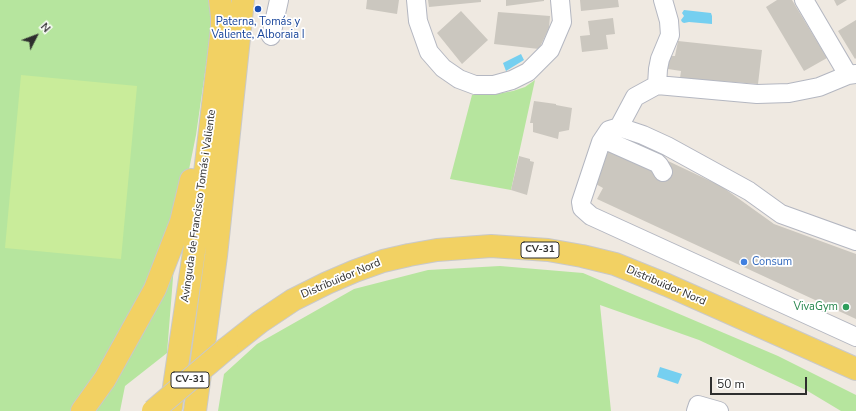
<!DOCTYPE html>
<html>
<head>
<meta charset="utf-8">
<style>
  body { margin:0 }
  #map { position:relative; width:856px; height:411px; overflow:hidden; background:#efe9e1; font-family:"Nunito Sans",sans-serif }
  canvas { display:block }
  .north { position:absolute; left:16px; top:16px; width:40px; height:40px; -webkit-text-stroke:3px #fff; paint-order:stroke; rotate:48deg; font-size:11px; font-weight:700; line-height:16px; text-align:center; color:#2e2e2e }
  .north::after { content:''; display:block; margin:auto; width:14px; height:18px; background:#2e2e2e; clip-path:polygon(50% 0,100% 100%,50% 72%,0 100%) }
  .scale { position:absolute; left:710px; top:377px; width:97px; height:18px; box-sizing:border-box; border:2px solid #2e2e2e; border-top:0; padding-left:5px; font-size:12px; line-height:14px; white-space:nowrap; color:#2e2e2e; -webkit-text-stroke:3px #fff; paint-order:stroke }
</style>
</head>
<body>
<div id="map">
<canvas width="856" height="411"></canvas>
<div class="north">N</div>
<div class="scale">50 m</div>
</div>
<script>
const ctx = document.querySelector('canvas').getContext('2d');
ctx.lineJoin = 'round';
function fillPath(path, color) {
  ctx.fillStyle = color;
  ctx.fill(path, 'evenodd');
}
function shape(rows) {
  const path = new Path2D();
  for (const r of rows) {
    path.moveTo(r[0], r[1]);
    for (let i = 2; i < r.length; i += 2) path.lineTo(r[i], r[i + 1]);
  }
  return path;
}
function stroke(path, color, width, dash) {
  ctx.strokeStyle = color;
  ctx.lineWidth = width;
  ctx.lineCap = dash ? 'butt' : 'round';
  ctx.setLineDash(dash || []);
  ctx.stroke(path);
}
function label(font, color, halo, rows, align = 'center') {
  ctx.font = font + ' "Nunito Sans",sans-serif';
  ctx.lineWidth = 3.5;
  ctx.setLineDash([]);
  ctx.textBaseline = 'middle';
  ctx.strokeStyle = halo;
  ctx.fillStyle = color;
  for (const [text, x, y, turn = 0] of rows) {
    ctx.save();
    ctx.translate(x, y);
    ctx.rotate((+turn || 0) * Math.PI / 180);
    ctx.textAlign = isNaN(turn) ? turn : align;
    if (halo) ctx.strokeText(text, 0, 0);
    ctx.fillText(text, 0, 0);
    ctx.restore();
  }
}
fillPath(shape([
  [0,0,209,0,214,10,196,135,183,199,178,215,167,353,125,386,120,411,0,411],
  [535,80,511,190,450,179,472,95,497,94,513,91,525,87],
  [500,266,583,273,778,356,856,395,856,411,841,411,806,390,699,340,600,305,611,411,218,411,224,374,257,344,354,289,428,270]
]), '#b6e59e');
fillPath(shape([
  [21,75,137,86,121,259,5,248]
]), '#c9ec9a');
fillPath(shape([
  [684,10,711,13,712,16,712,24,689,22,684,23,682,22,681,20,684,16,682,13],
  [521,54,524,60,506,71,503,63],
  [660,367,682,374,678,384,657,377]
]), '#75cff0');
fillPath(shape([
  [367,0,399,0,397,14,366,9],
  [428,0,481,0,481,2,429,7],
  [506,0,544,0,544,1,506,6],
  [580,0,618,0,619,7,581,11],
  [777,0,792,0,827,58,804,71,766,7],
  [834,0,847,0,837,6],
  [461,11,488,40,462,64,437,33],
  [498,12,550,16,549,28,539,49,494,44],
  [613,18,615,34,606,35,608,49,582,52,580,36,590,35,588,21],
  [856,20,856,58,855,59,838,31],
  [678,41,762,50,758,84,680,78,681,71,668,69,668,56,675,56],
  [534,101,556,104,556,105,572,108,569,130,559,132,558,139,533,132,533,123,530,123],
  [615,136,721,186,774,224,856,254,856,319,597,199,603,188,594,183],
  [519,156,530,159,530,161,534,162,527,195,511,190]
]), '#cbc7bf');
const minor = shape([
  [416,0,418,21,429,52,443,68,459,79,475,85,494,85,512,80,528,72,550,50,562,22,560,0],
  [804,0,848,75],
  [271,36,279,0],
  [657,85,635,97,619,127,609,130,601,142,581,202,582,208,591,216,856,337],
  [657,85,757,94,789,93,819,87,848,75,856,74],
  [657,85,658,69,660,59,670,35,669,21,663,0],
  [619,127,643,135,667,146,749,191,781,214,856,241],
  [603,139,657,163,659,165,663,172],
  [696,411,698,405,719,411]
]);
const major = shape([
  [227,348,260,322,293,300,327,283,355,271,383,261,409,255,437,250,491,246,548,250,582,256,615,264,667,285,719,308,856,369],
  [171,407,202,198,222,28,222,16,220,0],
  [82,411,105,379,155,289,181,222,191,180],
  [195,411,216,256,243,0]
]);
stroke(minor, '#b4b7c1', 20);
stroke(major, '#c9c9c9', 24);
stroke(minor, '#fff', 18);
stroke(major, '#f2d163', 22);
const majorBridge = shape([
  [153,411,227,348]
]);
stroke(majorBridge, '#c9c9c9', 24, []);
stroke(majorBridge, '#f2d163', 22);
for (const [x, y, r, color] of [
  [258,9,4,"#1a4fb4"],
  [744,262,4,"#3f7fe0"],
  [846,307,4,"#2e9e5b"]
]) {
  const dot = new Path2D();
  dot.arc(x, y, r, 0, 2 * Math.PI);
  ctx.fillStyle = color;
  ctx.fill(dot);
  stroke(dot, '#fff', 1.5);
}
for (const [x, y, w] of [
  [540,250,38],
  [190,380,38]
]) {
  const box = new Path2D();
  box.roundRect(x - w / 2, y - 8, w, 16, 3);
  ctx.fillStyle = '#fff';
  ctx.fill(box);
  stroke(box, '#2e2e2e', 1);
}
label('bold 10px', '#2e2e2e', null, [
  ["CV-31",540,250],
  ["CV-31",190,380]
]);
label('11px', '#164399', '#fff', [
  ["Paterna, Tomás y",258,22],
  ["Valiente, Alboraia I",258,35]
]);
label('11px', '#2e2e2e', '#fff', [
  ["Avinguda de Francisco Tomás i Valiente",199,206,-82],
  ["Distribuïdor Nord",341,279,-23],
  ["Distribuïdor Nord",666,286,23]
]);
label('11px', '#366cbe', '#fff', [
  ["Consum",752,262]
], 'left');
label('11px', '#27864d', '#fff', [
  ["VivaGym",838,307]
], 'right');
</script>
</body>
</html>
